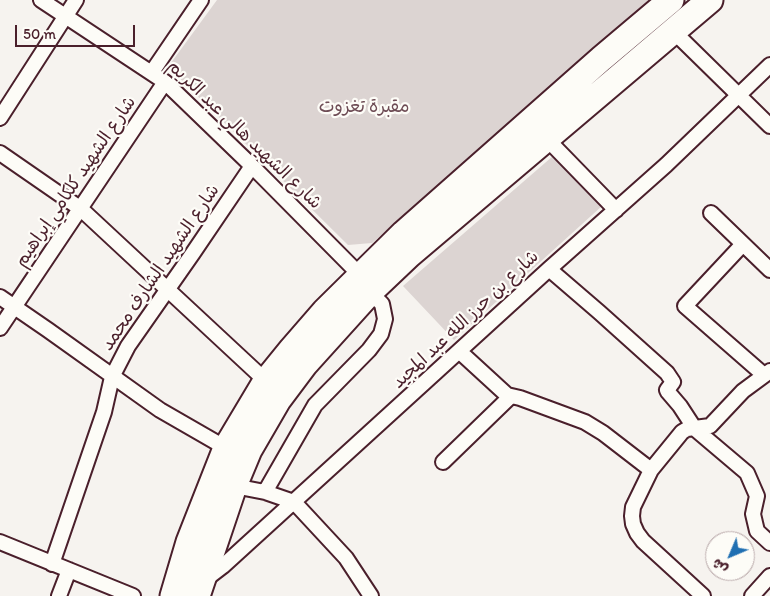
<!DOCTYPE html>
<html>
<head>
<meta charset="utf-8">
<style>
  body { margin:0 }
  #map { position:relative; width:770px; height:596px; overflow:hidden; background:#f6f3ef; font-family:Itim,"Playpen Sans Arabic",sans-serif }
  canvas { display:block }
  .north { position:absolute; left:705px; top:531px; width:50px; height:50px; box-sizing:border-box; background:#fdfcf7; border:1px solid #b5a4a5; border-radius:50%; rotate:225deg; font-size:14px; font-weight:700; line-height:20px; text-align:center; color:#4a1f2b }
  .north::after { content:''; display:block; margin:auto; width:18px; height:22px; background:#1f6fb2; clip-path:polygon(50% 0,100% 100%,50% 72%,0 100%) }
  .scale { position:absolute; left:15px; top:25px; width:120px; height:22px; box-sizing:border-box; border:2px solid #4a1f2b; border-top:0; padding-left:6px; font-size:15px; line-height:18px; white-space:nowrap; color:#4a1f2b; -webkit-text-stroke:4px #fdfcf7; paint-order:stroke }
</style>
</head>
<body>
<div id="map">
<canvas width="770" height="596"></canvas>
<div class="north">ش</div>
<div class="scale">50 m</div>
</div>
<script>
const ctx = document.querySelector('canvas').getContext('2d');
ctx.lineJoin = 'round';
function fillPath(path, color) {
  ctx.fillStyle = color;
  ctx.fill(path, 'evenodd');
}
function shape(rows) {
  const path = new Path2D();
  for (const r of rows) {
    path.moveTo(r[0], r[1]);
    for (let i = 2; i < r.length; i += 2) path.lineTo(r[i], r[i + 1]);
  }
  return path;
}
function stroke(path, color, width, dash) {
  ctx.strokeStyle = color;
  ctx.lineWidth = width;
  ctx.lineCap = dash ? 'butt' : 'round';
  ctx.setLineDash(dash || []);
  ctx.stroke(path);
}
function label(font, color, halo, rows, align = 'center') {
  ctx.font = font + ' Itim,"Playpen Sans Arabic",sans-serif';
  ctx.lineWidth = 4.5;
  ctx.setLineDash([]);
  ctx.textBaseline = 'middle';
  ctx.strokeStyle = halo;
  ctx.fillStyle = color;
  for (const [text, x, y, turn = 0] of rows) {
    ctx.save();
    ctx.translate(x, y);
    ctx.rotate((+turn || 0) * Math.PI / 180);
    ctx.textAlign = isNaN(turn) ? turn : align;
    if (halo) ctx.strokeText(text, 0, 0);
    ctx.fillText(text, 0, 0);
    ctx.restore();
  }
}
fillPath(shape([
  [217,0,650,0,372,243,348,245,168,67],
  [553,156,602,206,454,340,403,286]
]), '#dcd4d2');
const street = shape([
  [41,0,165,82,252,166,360,275],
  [670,28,770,126],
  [152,72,201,0],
  [0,118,76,0],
  [546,138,616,210],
  [0,153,81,209,266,381],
  [711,213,770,270],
  [743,244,685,306,764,375],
  [549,269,599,312,667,373,673,382,667,390,668,392,680,406,695,429,747,473,757,496,753,514,757,531,770,543],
  [0,297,48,330,160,410,226,448],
  [0,328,165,82],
  [459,351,507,395,520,398,585,422,603,433,651,470],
  [443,462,511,396],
  [234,486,265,492,294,502,346,558,371,596],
  [265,492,315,405,369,350,381,334,385,319,382,304,370,292],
  [0,542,133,596],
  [52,564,104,412,112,377,128,346,193,253,252,166],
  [206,579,223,566,549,269,666,165,770,65],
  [59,596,69,570],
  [703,596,643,541,637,533,633,524,632,516,633,507,651,470,682,432,687,429,710,426,743,391,770,371],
  [752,596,770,576]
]);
const highway = shape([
  [173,596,189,542,226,448,266,381,292,349,325,311,404,233,601,59,671,0],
  [197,596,234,486,249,450,278,400,305,364,370,292,409,255,710,0]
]);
stroke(street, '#4a1f2b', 18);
stroke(highway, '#4a1f2b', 29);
stroke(street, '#fdfcf7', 14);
stroke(highway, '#fdfcf7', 25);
label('18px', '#6e4c55', '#fdfcf7', [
  ["مقبرة تغزوت",364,107]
]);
label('18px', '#4a1f2b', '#fdfcf7', [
  ["شارع الشهيد هالي عبد الكريم",244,135,44],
  ["شارع الشهيد كلكامي إبراهيم",76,182,-56],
  ["شارع الشهيد الشارف محمد",161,268,-56],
  ["شارع بن حرز الله عبد المجيد",466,320,-43]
]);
</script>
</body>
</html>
